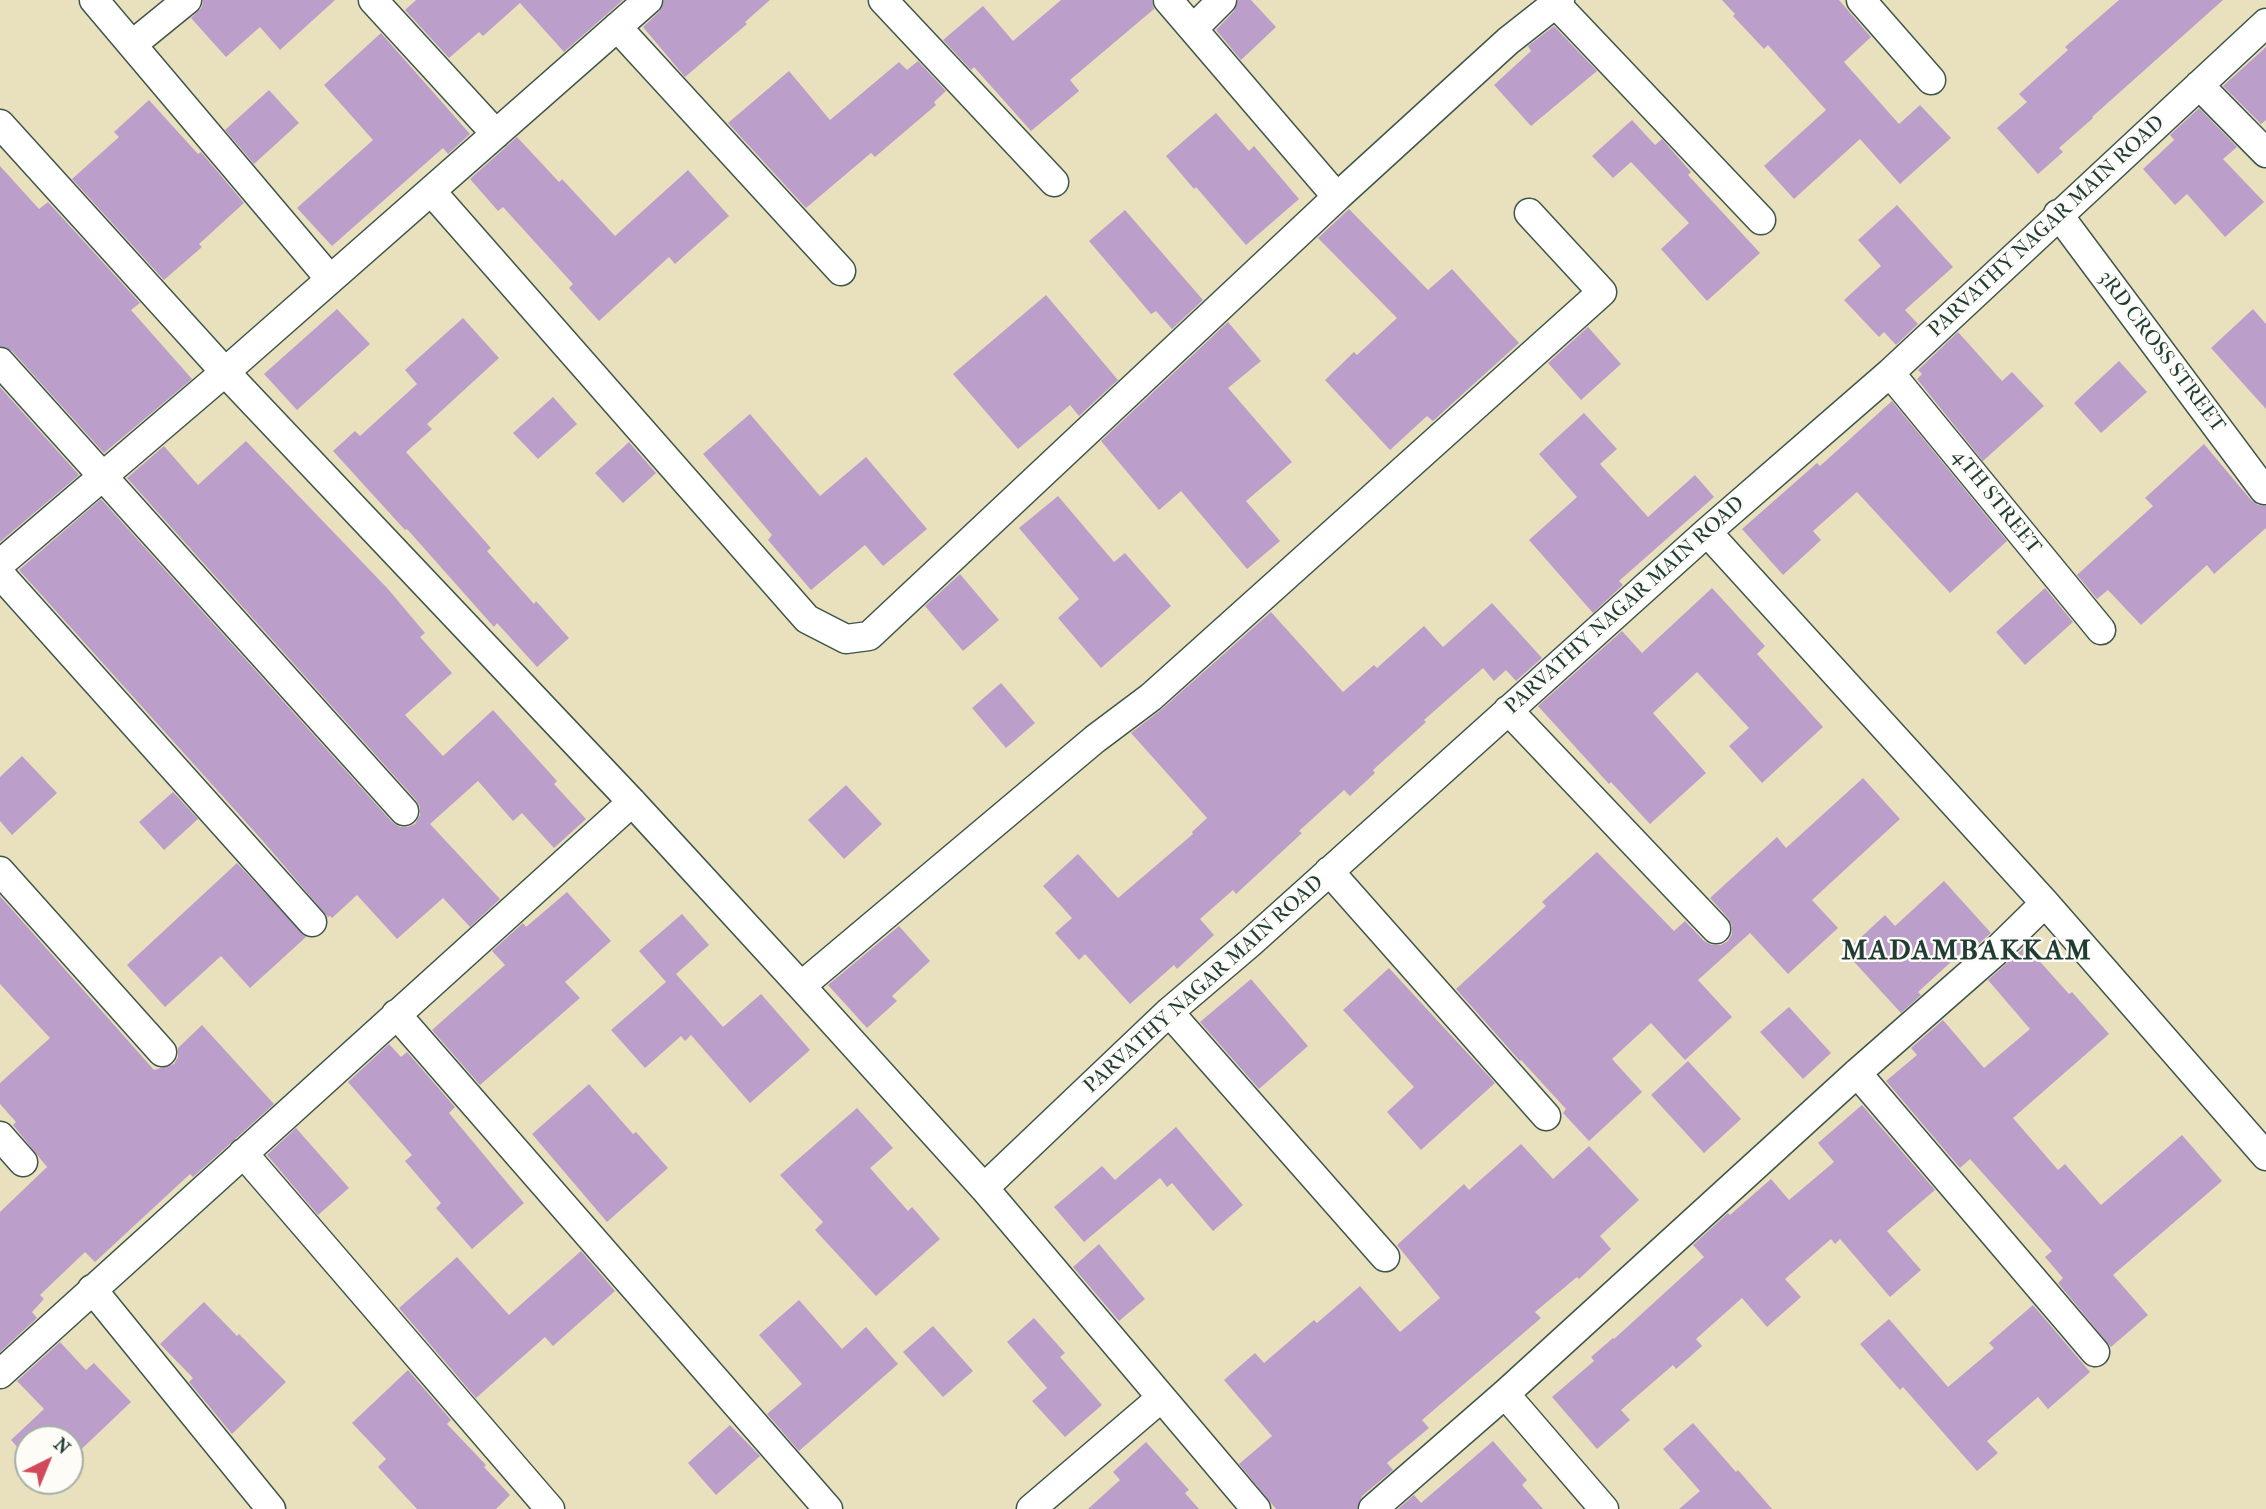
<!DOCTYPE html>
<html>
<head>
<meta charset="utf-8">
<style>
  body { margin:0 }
  #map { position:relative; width:2266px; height:1509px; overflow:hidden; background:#e9e1bd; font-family:"IM FELL French Canon",serif }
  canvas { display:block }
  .north { position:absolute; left:14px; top:1425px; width:70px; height:70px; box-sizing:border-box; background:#fdfcf7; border:2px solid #a4b0a9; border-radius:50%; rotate:43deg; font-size:19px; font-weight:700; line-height:28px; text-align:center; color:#1f3d34 }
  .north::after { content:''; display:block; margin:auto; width:24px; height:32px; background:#d1495b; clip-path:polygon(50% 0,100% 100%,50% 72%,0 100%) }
</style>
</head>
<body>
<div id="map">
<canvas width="2266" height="1509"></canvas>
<div class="north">N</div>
</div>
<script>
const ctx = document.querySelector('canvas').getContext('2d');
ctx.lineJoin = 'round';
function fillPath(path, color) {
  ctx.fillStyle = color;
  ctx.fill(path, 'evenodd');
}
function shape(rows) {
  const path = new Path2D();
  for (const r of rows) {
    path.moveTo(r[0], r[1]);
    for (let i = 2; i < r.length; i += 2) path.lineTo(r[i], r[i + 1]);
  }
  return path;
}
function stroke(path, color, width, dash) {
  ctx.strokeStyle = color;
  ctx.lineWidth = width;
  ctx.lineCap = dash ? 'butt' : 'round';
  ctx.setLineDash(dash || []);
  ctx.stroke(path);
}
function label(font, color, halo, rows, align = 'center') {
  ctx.font = font + ' "IM FELL French Canon",serif';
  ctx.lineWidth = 5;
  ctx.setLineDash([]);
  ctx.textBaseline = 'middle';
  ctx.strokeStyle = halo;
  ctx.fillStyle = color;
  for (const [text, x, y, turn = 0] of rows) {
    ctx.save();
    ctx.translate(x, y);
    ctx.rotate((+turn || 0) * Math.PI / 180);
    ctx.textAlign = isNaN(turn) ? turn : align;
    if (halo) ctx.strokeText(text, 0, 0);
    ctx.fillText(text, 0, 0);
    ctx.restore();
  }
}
fillPath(shape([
  [203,0,335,0,280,50,260,27,226,57,191,18,202,7],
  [416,0,623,0,564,52,520,3,483,36,479,32,449,58,405,10],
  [664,0,770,0,745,22,747,24,685,77,643,27,659,12],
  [1061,0,1152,0,1154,9,1070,80,1079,91,1031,131,974,67,971,70,943,40,983,6,1013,41],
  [1238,0,1251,0,1276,27,1241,60,1216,30,1234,11],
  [1722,0,1839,0,1871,37,1844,62,1899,124,1920,105,1951,138,1900,184,1860,139,1794,199,1764,166,1826,110,1768,45,1764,49,1733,16,1735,14],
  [2119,0,2223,0,2092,117,2093,118,2059,148,2063,152,2038,174,1997,128,2027,102,2019,94,2068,50,2065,47],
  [1554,26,1597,71,1531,126,1494,85,1531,51,1528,46],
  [381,33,470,134,448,154,443,148,332,246,297,208,373,140,324,85],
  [2266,47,2266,120,2261,124,2223,86],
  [918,61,946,91,934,102,936,105,875,157,871,153,806,208,728,123,789,71,830,120,899,62,907,70],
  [269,90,299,123,254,164,225,130],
  [149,100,198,154,201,152,244,203,199,244,202,247,164,280,72,179,119,137,114,132],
  [2199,108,2237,147,2223,159,2264,202,2225,237,2187,194,2175,205,2143,169,2174,140,2170,135],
  [1216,113,1249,151,1254,146,1299,199,1246,245,1196,187,1194,189,1166,156],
  [1632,120,1655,145,1662,139,1691,172,1688,175,1760,253,1707,301,1661,249,1689,223,1631,162,1613,178,1592,156],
  [517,137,559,182,562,179,615,236,688,170,729,216,675,264,669,257,599,321,569,288,573,284,503,207,498,211,470,179],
  [0,166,39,209,48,202,140,303,131,310,192,379,104,453,12,351,0,346],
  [1897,205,1953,267,1905,310,1918,324,1896,345,1884,332,1879,337,1844,300,1881,266,1858,240],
  [1349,209,1428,290,1452,269,1519,343,1433,421,1427,416,1390,450,1325,380,1354,352,1357,355,1397,318,1318,238],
  [1125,210,1203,300,1172,329,1156,311,1151,314,1089,241],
  [1046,295,1118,380,1079,416,1070,405,1018,449,953,374],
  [337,309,370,344,297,410,264,374],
  [2253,309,2266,324,2266,409,2211,348],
  [463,318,499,358,427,424,432,429,406,452,491,548,487,551,534,604,536,601,569,638,537,667,497,623,494,627,407,529,405,530,333,451,355,431,360,436,417,384,405,370],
  [1228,322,1261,361,1228,388,1292,462,1246,501,1280,541,1247,569,1181,491,1159,510,1101,441],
  [1588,327,1621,364,1581,400,1548,363],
  [1958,332,2002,381,2012,372,2044,406,1983,461,1917,379,1922,374,1918,370],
  [2119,361,2147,392,2101,433,2074,403],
  [0,387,79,475,0,542],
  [553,397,577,424,538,459,513,433],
  [1892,401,2007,541,1950,593,1857,492,1813,531,1821,540,1783,575,1742,529,1817,463,1820,466],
  [1584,413,1617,449,1600,464,1648,517,1695,475,1714,497,1619,581,1623,585,1593,613,1529,540,1577,497,1539,454],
  [750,414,820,496,866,457,927,529,883,566,865,545,811,590,768,540,772,535,703,454],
  [246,441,388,589,425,633,420,637,452,673,405,715,443,756,493,710,557,781,554,784,586,819,554,848,522,813,513,821,478,781,430,824,500,899,470,927,443,898,397,939,357,895,332,918,330,916,328,917,262,840,19,570,101,499,392,822,400,827,408,827,415,824,420,815,420,807,416,800,127,478,164,446,198,485],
  [629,442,656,473,623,503,595,473],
  [2204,444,2251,500,2258,505,2266,506,2266,528,2214,574,2207,565,2141,625,2108,590,2097,599,2077,575,2153,506,2145,498],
  [1058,496,1114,562,1125,553,1171,606,1101,668,1058,618,1079,599,1019,528],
  [960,574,999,620,963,651,925,606],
  [1712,588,1765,646,1757,654,1823,727,1762,783,1729,746,1749,728,1697,672,1653,713,1706,773,1650,824,1611,782,1609,784,1538,706,1622,631,1642,653],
  [2045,588,2073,622,2025,665,1996,632],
  [1492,603,1542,658,1516,681,1506,670,1494,681,1483,668,1424,720,1426,722,1373,770,1375,773,1350,796,1344,790,1299,831,1302,833,1236,894,1233,890,1200,919,1214,935,1177,969,1174,965,1130,1004,1085,954,1079,960,1055,933,1072,918,1043,886,1078,854,1118,898,1193,834,1192,832,1207,818,1131,733,1162,709,1271,612,1343,692,1374,665,1377,668,1424,626,1443,647],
  [1001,683,1035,723,1006,748,972,708],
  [22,756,57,793,12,835,0,821,0,777],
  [1863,778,1900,819,1812,900,1838,928,1788,974,1750,933,1698,980,1732,1017,1685,1060,1651,1023,1612,1059,1642,1092,1589,1141,1563,1113,1566,1109,1521,1060,1520,1061,1456,989,1546,906,1542,902,1597,852,1674,931,1685,921,1704,941,1712,945,1721,945,1728,941,1732,934,1732,926,1728,918,1710,898,1777,837,1786,848],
  [846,785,882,824,844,859,808,820],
  [173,792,198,819,164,850,139,822],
  [237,863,306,937,250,988,221,956,165,1007,127,965],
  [1944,881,1991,933,1966,955,1963,951,1918,992,1921,995,1901,1013,1845,952,1885,915,1895,926],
  [567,892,611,941,565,982,580,998,480,1085,432,1030,505,965,492,951,523,923,526,927],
  [0,896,154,1070,174,1064,178,1057,178,1048,202,1025,274,1104,193,1177,190,1174,95,1262,85,1252,40,1295,44,1299,32,1312,37,1318,0,1352,0,1212,47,1167,13,1125,16,1122,0,1104,0,1083,50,1038,0,984],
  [682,914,709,945,676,974,723,1027,761,994,810,1050,750,1103,691,1035,685,1041,681,1036,645,1068,611,1030,666,982,639,951],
  [899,926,930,961,892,996,897,1001,867,1028,828,985],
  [2026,946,2069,994,2072,992,2109,1034,2013,1118,2058,1170,2065,1164,2101,1205,2182,1135,2222,1181,2113,1275,2148,1315,2111,1347,2058,1283,2063,1278,2045,1257,2052,1251,1970,1159,1960,1168,1886,1081,1917,1055,1911,1048,1943,1020,1984,1068,2030,1029,1988,980],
  [1389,968,1495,1083,1421,1150,1387,1112,1414,1087,1343,1010],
  [1251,979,1308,1046,1259,1089,1200,1022],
  [1789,1007,1831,1053,1803,1079,1760,1032],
  [389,1044,401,1057,407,1052,455,1107,449,1113,524,1203,472,1249,436,1208,441,1203,405,1161,412,1155,348,1082],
  [1688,1061,1741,1119,1704,1153,1651,1095],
  [589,1084,633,1134,636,1132,668,1168,607,1222,532,1134],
  [1862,1105,1935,1190,1887,1231,1921,1270,1890,1297,1840,1239,1835,1244,1831,1239,1785,1279,1801,1297,1767,1327,1742,1298,1696,1339,1702,1346,1676,1369,1673,1365,1621,1410,1630,1420,1597,1449,1552,1397,1594,1361,1591,1357,1613,1338,1614,1339,1704,1257,1693,1245,1728,1213,1730,1215,1771,1179,1789,1200,1834,1162,1818,1143],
  [857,1108,893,1148,870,1168,908,1211,912,1207,940,1239,876,1296,815,1230,823,1222,780,1175],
  [1176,1127,1243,1205,1213,1231,1172,1183,1167,1187,1160,1178,1084,1242,1054,1207,1102,1166,1115,1180],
  [296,1128,349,1188,318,1215,267,1155],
  [1521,1144,1553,1179,1589,1146,1639,1200,1600,1236,1611,1249,1579,1279,1577,1277,1535,1312,1541,1318,1422,1420,1429,1428,1387,1463,1393,1470,1362,1496,1357,1509,1276,1509,1239,1464,1272,1436,1224,1380,1255,1353,1264,1363,1314,1320,1317,1323,1360,1286,1400,1332,1440,1298,1397,1245,1464,1184,1469,1190],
  [1099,1244,1145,1299,1119,1321,1073,1267],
  [581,1251,615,1291,553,1346,545,1337,476,1398,399,1308,457,1257,509,1315],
  [799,1300,842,1349,866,1327,898,1364,799,1451,767,1414,802,1384,759,1335],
  [204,1302,237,1336,239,1334,286,1382,232,1434,189,1382,193,1378,160,1344],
  [2033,1305,2090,1372,2048,1409,2038,1397,1987,1441,1998,1453,1977,1471,1903,1387,1900,1390,1860,1344,1889,1319,1948,1387,1994,1348,1989,1343],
  [1034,1318,1065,1353,1060,1357,1102,1405,1065,1437,1032,1401,1047,1388,1007,1342],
  [933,1326,973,1371,943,1397,903,1352],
  [60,1342,86,1370,94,1363,131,1402,70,1460,70,1439,28,1439,28,1459,11,1440,44,1409,17,1381],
  [408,1370,451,1420,447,1424,486,1465,484,1467,510,1495,496,1509,417,1509,378,1467,386,1459,352,1423],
  [1693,1423,1736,1472,1738,1470,1772,1509,1679,1509,1700,1491,1663,1449],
  [730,1425,760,1456,716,1495,688,1463],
  [1493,1441,1527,1480,1522,1485,1543,1509,1398,1509,1414,1495,1421,1503],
  [1146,1442,1189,1490,1185,1493,1199,1509,1088,1509,1120,1480,1113,1472]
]), '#bc9eca');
const minor = shape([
  [94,0,330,279],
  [373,0,496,134],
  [883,0,1054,182],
  [1168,0,1337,197,1508,41,1560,0],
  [1861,0,1931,80],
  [1556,4,1761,220],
  [617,27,841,271],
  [1193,29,1222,0],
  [133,44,187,0],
  [2199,85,2266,153],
  [0,124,225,372,632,802,801,986,984,1188,1256,1509],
  [431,191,807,619,846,639,869,636,1337,197],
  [2058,214,2264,490],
  [0,362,404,811],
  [1890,373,2101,630],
  [0,564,225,372,648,0],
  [0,574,312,922],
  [1508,710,1716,929],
  [0,871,162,1052],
  [1329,871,1546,1116],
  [2045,903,2266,1156],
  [801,986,1095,739,1151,697,1602,292,1529,213],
  [1169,1012,1385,1257],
  [396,1014,828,1509],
  [1857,1073,2095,1352],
  [0,1136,23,1162],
  [243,1153,550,1509],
  [984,1188,1169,1012,1250,943,1707,532,1890,373,2266,23],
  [92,1289,271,1509],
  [0,1374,632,802],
  [1505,1394,1604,1509],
  [1031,1509,1161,1398],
  [1373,1509,1505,1394,1857,1073,1995,952,2045,903,1707,532]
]);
stroke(minor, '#3d5649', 31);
stroke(minor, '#fff', 28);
label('21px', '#1f3d34', '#fdfcf7', [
  ["PARVATHY NAGAR MAIN ROAD",2047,227,-43],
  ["3RD CROSS STREET",2161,352,53],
  ["4TH STREET",1996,502,51],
  ["PARVATHY NAGAR MAIN ROAD",1625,606,-42],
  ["PARVATHY NAGAR MAIN ROAD",1204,985,-42]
]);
ctx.letterSpacing = '2px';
label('bold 28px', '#1f3d34', '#fdfcf7', [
  ["MADAMBAKKAM",1967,952]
]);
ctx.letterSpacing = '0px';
</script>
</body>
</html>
